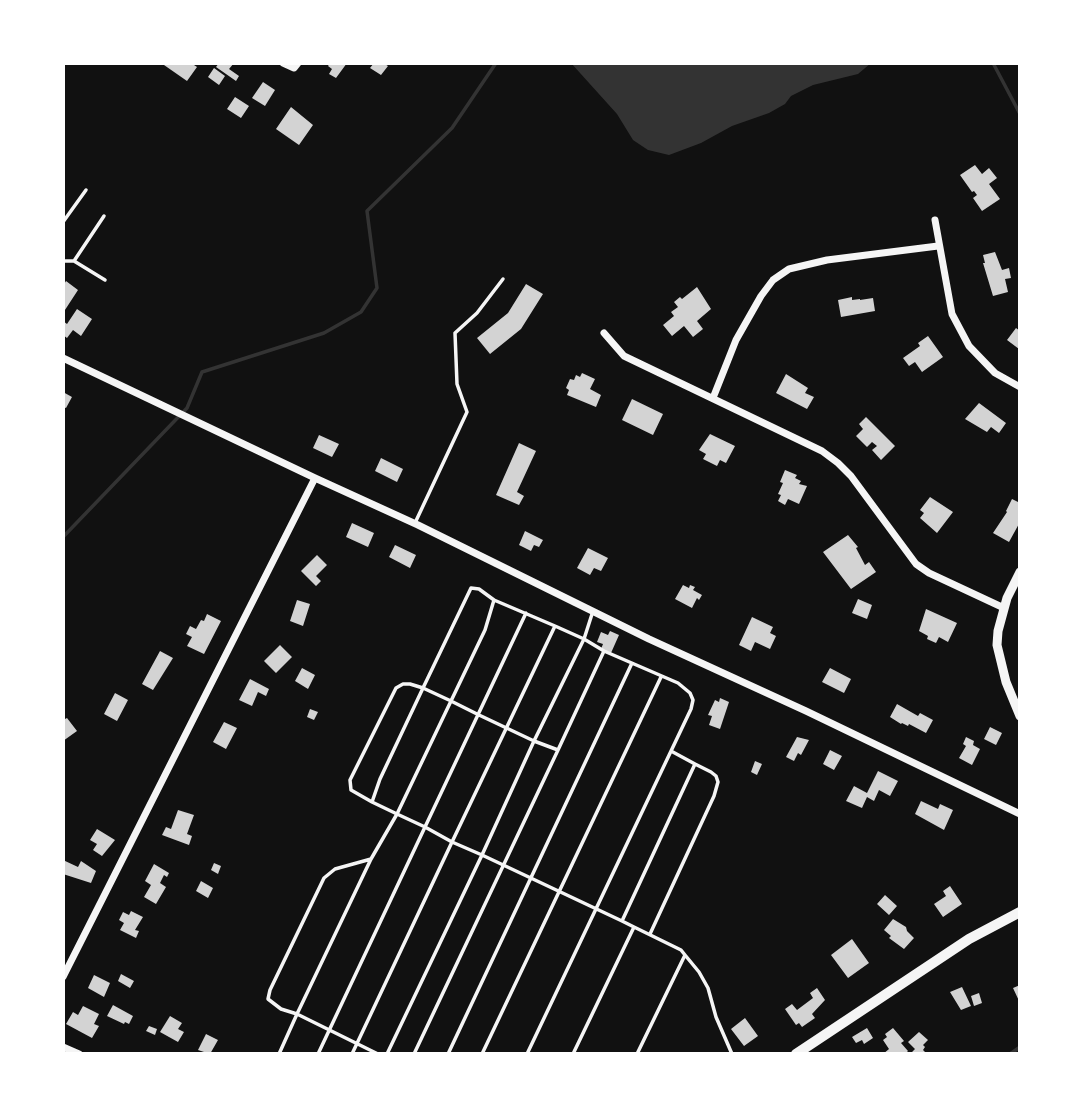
<!DOCTYPE html>
<html>
<head>
<meta charset="utf-8">
<style>
  body { margin:0 }
  #map { position:relative; width:1083px; height:1117px; overflow:hidden; background:#111; font-family:Karla,sans-serif }
  canvas { display:block }
  .frame { position:absolute; inset:0; border:65px solid #fff; pointer-events:none }
</style>
</head>
<body>
<div id="map">
<canvas width="1083" height="1117"></canvas>
<div class="frame"></div>
</div>
<script>
const ctx = document.querySelector('canvas').getContext('2d');
ctx.lineJoin = 'round';
function fillPath(path, color) {
  ctx.fillStyle = color;
  ctx.fill(path, 'evenodd');
}
function shape(rows) {
  const path = new Path2D();
  for (const r of rows) {
    path.moveTo(r[0], r[1]);
    for (let i = 2; i < r.length; i += 2) path.lineTo(r[i], r[i + 1]);
  }
  return path;
}
function stroke(path, color, width, dash) {
  ctx.strokeStyle = color;
  ctx.lineWidth = width;
  ctx.lineCap = dash ? 'butt' : 'round';
  ctx.setLineDash(dash || []);
  ctx.stroke(path);
}
fillPath(shape([
  [571,63,871,63,858,74,813,85,791,96,785,104,769,113,732,126,701,143,669,155,648,150,633,140,617,114]
]), '#333');
stroke(shape([
  [993,63,1020,114],
  [63,537,187,408,202,372,324,333,361,312,377,288,367,211,452,128,496,63],
  [1010,1054,1020,1047]
]), '#333', 3.5);
fillPath(shape([
  [165,63,191,63,197,67,187,81,164,65],
  [219,63,234,63,229,69,239,76,236,81,216,67],
  [330,63,347,63,336,78,329,74,332,69,328,66],
  [374,63,383,63,388,66,381,75,370,68],
  [214,68,225,76,219,85,208,77],
  [263,82,275,90,265,106,252,98],
  [235,97,249,106,241,118,227,109],
  [291,107,313,125,299,145,276,129],
  [975,165,982,174,989,168,997,178,989,184,1000,199,982,211,973,198,977,195,974,191,972,192,960,175],
  [995,252,1002,270,1009,268,1011,278,1005,279,1008,292,993,296,983,263,985,263,983,255],
  [66,281,78,290,63,313,63,286],
  [526,284,543,294,521,329,490,354,477,338,508,313],
  [697,287,711,309,697,321,703,329,693,337,684,326,672,336,663,325,674,316,671,312,678,307,674,302,680,297,682,299],
  [852,297,852,300,860,299,860,300,873,298,875,311,841,317,838,300],
  [77,309,92,319,81,336,73,330,67,338,63,335,63,321,67,324],
  [1016,328,1020,331,1019,349,1007,340],
  [928,336,943,357,922,372,915,362,909,366,903,358,920,346,918,343],
  [582,373,595,379,590,389,601,395,596,407,567,395,569,390,566,388,570,379,574,380,576,375,580,377],
  [786,374,808,388,805,393,814,397,807,409,776,393],
  [63,392,72,397,66,408,63,407],
  [632,399,663,414,653,435,622,420],
  [979,403,1006,423,999,433,991,427,987,432,965,419],
  [866,417,895,446,881,460,872,450,877,446,872,442,867,447,856,436,863,429,859,424],
  [710,434,735,446,726,463,720,460,717,466,703,459,706,454,699,450],
  [319,435,339,444,332,457,313,448],
  [519,443,536,451,517,492,524,496,519,505,496,495],
  [381,458,403,469,397,482,375,471],
  [785,470,797,475,795,478,801,481,799,484,807,486,799,504,788,499,785,505,778,501,781,495,778,494,783,483,780,482],
  [930,497,953,512,937,533,920,518,924,513,920,510],
  [1012,499,1020,503,1020,522,1009,542,993,533,1007,512,1006,511],
  [352,523,374,533,368,547,346,537],
  [525,531,543,540,539,547,534,545,531,551,519,545],
  [848,535,858,547,856,548,865,565,869,562,876,572,851,589,823,552],
  [395,545,416,555,410,568,389,557],
  [588,548,608,558,601,571,594,568,590,575,577,568],
  [317,555,327,565,316,576,321,581,316,586,301,571],
  [683,585,689,588,690,585,695,587,693,590,702,595,699,600,697,598,692,608,675,599],
  [858,599,872,605,867,619,852,613],
  [297,600,310,604,303,626,290,621],
  [926,609,957,623,948,642,939,637,936,643,927,639,928,636,919,631],
  [207,614,221,621,204,654,187,646,192,637,186,634,190,626,196,629,201,620,204,621],
  [752,617,773,627,770,633,776,636,770,649,755,642,751,651,739,645],
  [610,631,619,635,611,653,601,649,603,644,597,642,601,632,608,635],
  [280,645,292,657,276,673,264,661],
  [160,651,173,658,153,690,142,684],
  [302,668,315,675,308,689,295,681],
  [830,668,851,679,844,693,822,682],
  [250,679,269,689,266,696,258,692,252,706,239,700],
  [115,693,128,700,117,721,104,714],
  [720,698,729,702,720,729,709,725,712,716,708,715,715,700,719,702],
  [897,704,918,716,920,713,933,720,926,733,909,724,908,726,902,723,901,724,890,717],
  [310,709,318,712,314,720,307,717],
  [67,718,77,731,63,741,63,720],
  [224,722,237,728,226,749,213,742],
  [990,727,1002,733,996,745,984,739],
  [797,737,809,740,801,755,798,753,794,761,786,757],
  [966,737,974,741,973,745,980,749,972,765,959,758,966,746,963,744],
  [830,750,842,756,834,770,823,764],
  [755,761,762,764,757,775,751,772],
  [878,771,898,781,890,796,879,790,874,801,867,797,862,808,846,801,854,786,867,793],
  [921,801,938,809,940,804,953,810,944,830,915,814],
  [178,810,194,815,187,834,192,836,189,845,162,835,166,827,171,829],
  [97,829,115,840,102,856,93,850,97,844,90,840],
  [63,860,78,867,81,861,96,871,91,883,63,874],
  [214,863,221,866,218,874,211,870],
  [154,864,169,873,167,877,164,875,160,883,166,887,156,904,144,897,151,885,145,881],
  [201,881,213,888,208,898,196,891],
  [950,886,962,904,943,917,934,904,946,896,943,891],
  [885,895,897,906,889,915,877,904],
  [131,911,143,917,135,930,139,931,136,938,120,930,124,923,119,920,123,912,129,915],
  [893,919,906,927,907,931,914,938,904,949,889,938,891,936,884,930],
  [852,939,869,963,848,978,831,955],
  [121,974,134,981,130,988,118,981],
  [94,975,110,983,104,997,88,988],
  [1020,985,1020,1003,1013,988],
  [962,987,971,1006,961,1010,950,992],
  [817,988,825,1000,812,1014,815,1018,802,1027,799,1023,796,1025,785,1009,792,1004,797,1010,813,998,810,993],
  [979,993,982,1003,974,1006,971,996],
  [113,1005,133,1016,129,1024,125,1022,124,1024,107,1016],
  [83,1006,99,1014,94,1024,99,1026,92,1038,66,1024,73,1012,78,1015],
  [170,1016,182,1023,178,1029,184,1032,178,1042,160,1032],
  [745,1018,758,1036,744,1046,731,1029],
  [149,1026,157,1029,155,1035,146,1031],
  [867,1028,873,1038,864,1044,862,1040,856,1043,852,1037],
  [893,1028,904,1041,901,1043,908,1051,905,1054,883,1054,889,1049,883,1040,887,1037,885,1034],
  [919,1032,928,1040,923,1045,925,1047,923,1050,927,1054,912,1052,915,1049,908,1042],
  [206,1034,218,1040,210,1054,198,1050]
]), '#d3d3d3');
stroke(shape([
  [63,222,86,190],
  [63,261,74,261,105,280],
  [74,261,104,216],
  [415,523,467,412,457,384,455,333,477,313,503,279],
  [555,626,584,639,593,611],
  [558,750,604,651],
  [372,802,351,790,350,780,396,688,403,684,410,684,423,688,471,588,479,589,494,600,485,630,451,701,397,814,372,802,380,779,423,688,451,701,479,715,534,741,584,639,604,651,678,683,690,693,693,700,691,709,527,1054],
  [371,859,335,869,324,878,270,990,268,999,281,1009,297,1014,371,859,397,814,425,827,526,613],
  [634,927,622,921,695,764,671,751],
  [650,934,714,796,718,782,716,776,711,772,695,764],
  [279,1054,297,1014,378,1054],
  [318,1054,425,827,452,842,352,1054],
  [387,1054,482,855,622,921],
  [414,1054,558,750,534,741,482,855,452,842,555,626,494,600],
  [448,1054,632,663],
  [482,1054,661,677],
  [573,1054,634,927,681,950,685,955],
  [637,1054,685,955,699,972,708,988,716,1017,732,1054]
]), '#f5f5f5', 3.5);
stroke(shape([
  [283,63,294,68,298,63],
  [935,220,952,314,969,346,995,373,1020,387],
  [604,333,624,356,822,451,838,463,851,476,916,564,929,573,1004,608],
  [63,358,315,478,418,525,649,639,806,711,1020,814],
  [713,398,736,340,761,296,773,280,789,269,827,260,938,246],
  [63,977,315,478],
  [63,1047,79,1054]
]), '#f5f5f5', 7);
stroke(shape([
  [1020,572,1007,598,998,631,997,645,1006,682,1020,716]
]), '#f5f5f5', 9);
stroke(shape([
  [796,1054,969,939,1020,912]
]), '#f5f5f5', 10);
</script>
</body>
</html>
